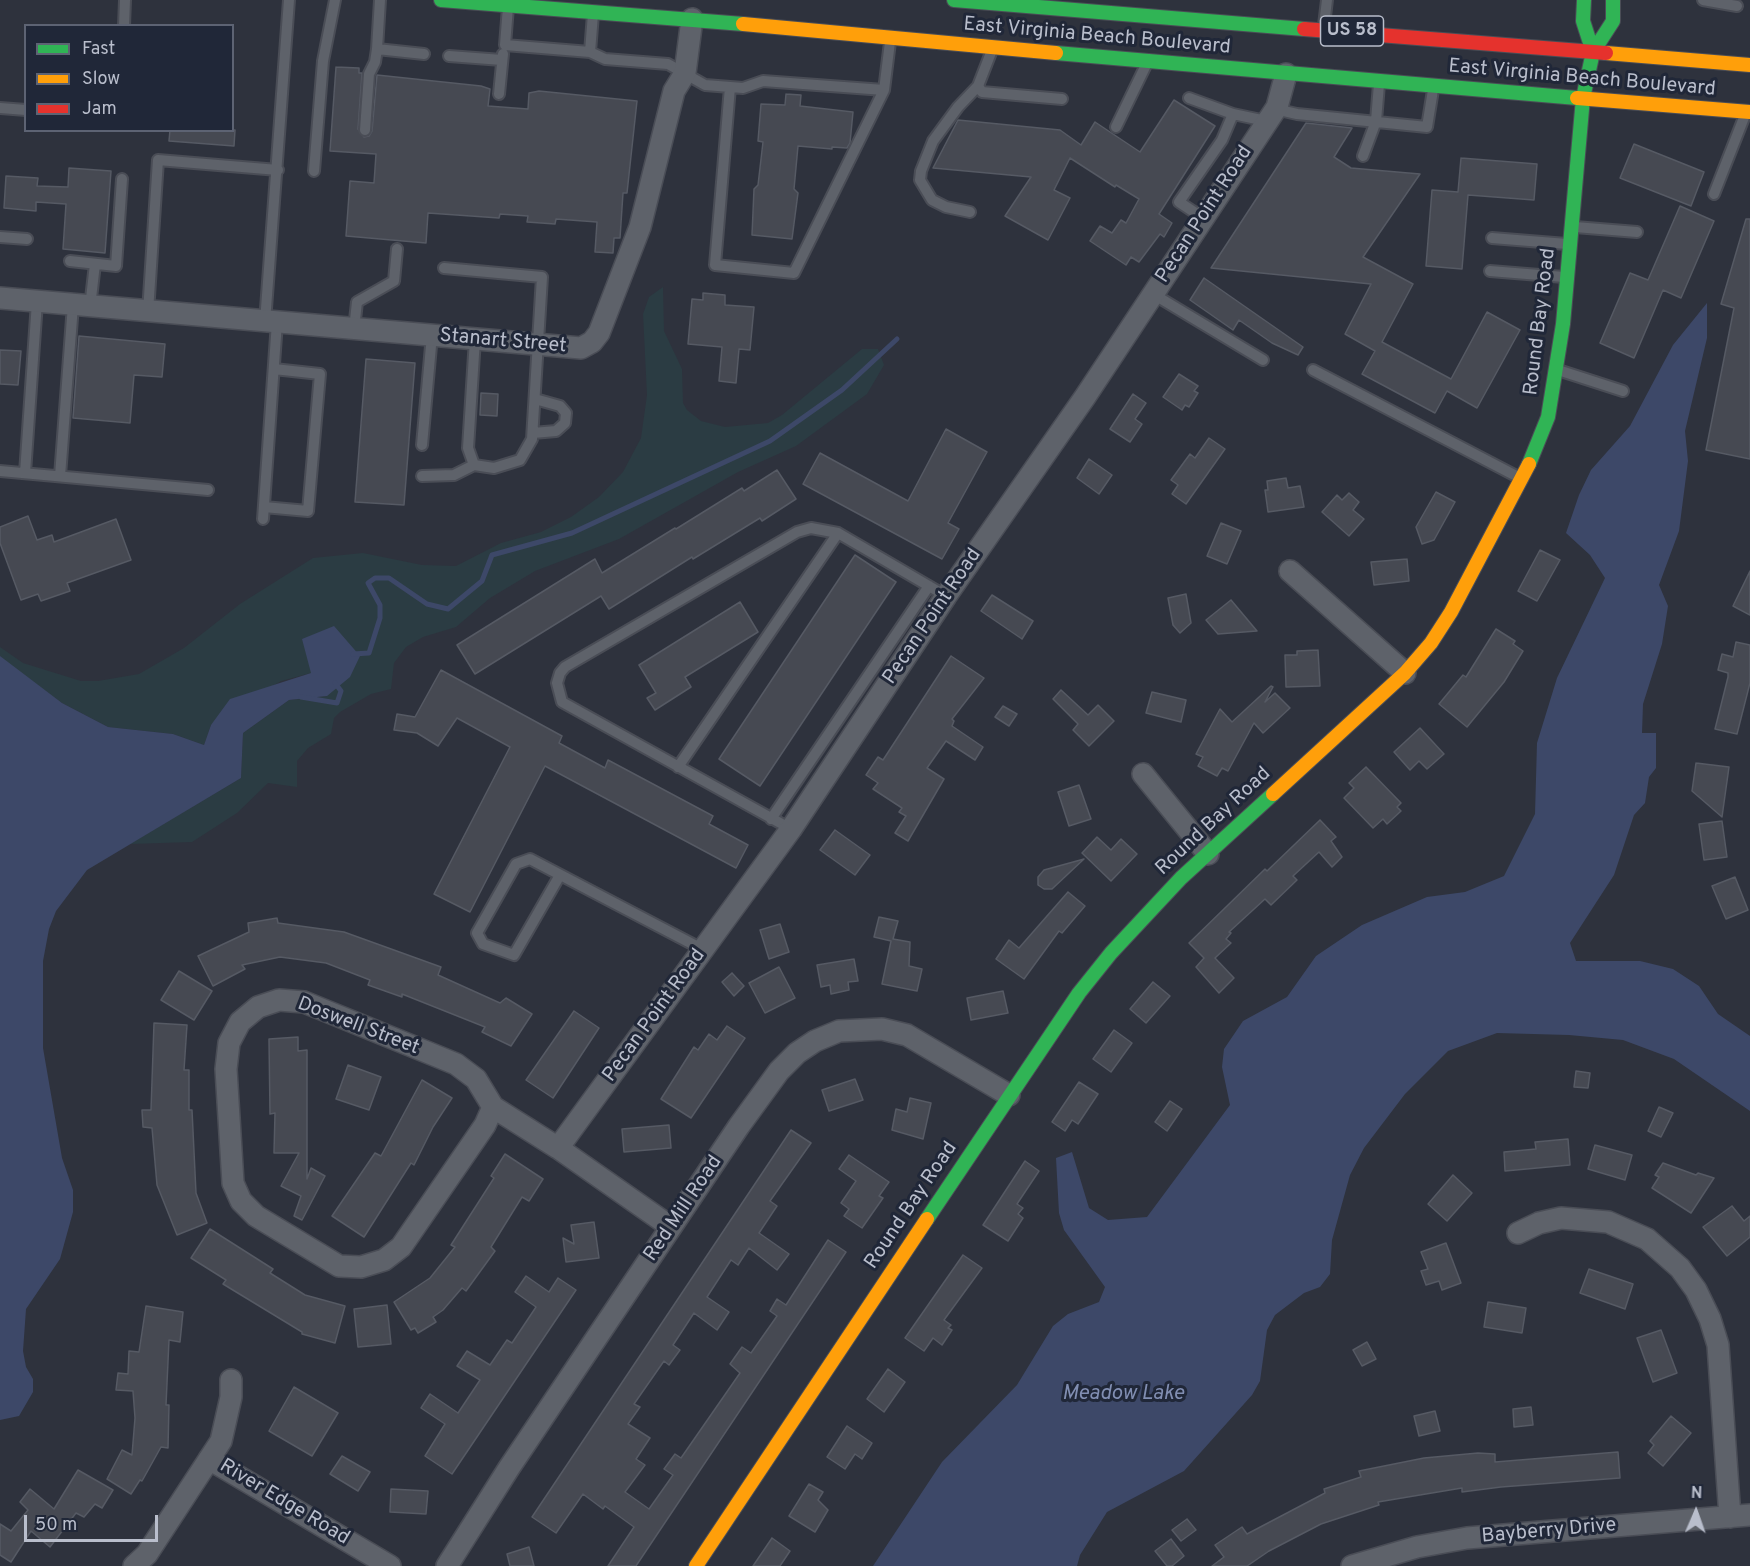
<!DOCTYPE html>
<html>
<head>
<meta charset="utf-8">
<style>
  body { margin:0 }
  #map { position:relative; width:1750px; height:1566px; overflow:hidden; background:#2e323d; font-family:Overpass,sans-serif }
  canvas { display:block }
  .legend { position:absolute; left:24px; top:24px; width:210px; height:108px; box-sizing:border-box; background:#202738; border:2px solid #5d6373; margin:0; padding:8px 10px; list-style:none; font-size:18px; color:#b9becc }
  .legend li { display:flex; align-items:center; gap:12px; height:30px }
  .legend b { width:30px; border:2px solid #5d6373 }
  .north { position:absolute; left:1666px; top:1482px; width:60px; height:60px; -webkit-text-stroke:4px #202738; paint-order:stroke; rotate:2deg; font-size:16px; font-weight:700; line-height:24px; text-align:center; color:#b9becc }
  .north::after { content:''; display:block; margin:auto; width:21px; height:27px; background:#b9becc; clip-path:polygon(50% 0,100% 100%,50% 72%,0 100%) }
  .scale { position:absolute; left:24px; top:1515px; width:134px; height:27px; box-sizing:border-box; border:3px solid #b9becc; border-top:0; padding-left:8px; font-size:18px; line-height:21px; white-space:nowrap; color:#b9becc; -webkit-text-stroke:4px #202738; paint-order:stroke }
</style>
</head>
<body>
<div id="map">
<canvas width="1750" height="1566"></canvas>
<ul class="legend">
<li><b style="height:8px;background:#30b455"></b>Fast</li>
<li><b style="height:8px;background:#ff9f0a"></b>Slow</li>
<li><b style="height:8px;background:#e5322d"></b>Jam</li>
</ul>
<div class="north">N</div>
<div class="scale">50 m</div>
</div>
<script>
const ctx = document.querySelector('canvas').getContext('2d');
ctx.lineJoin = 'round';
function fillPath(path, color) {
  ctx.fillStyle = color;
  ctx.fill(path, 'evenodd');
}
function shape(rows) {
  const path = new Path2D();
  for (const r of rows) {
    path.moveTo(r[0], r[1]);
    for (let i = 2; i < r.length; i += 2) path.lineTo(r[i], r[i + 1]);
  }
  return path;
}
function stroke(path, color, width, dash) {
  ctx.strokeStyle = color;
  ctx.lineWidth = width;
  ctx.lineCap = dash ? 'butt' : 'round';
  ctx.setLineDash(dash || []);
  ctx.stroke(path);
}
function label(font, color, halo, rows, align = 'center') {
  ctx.font = font + ' Overpass,sans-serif';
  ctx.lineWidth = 6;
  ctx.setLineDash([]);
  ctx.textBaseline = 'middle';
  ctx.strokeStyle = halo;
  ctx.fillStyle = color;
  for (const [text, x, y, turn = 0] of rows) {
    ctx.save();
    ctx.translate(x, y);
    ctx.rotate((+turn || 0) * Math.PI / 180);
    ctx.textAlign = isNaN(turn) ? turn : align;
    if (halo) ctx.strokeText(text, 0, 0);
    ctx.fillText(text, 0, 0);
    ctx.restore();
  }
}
fillPath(shape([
  [663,287,664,331,682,369,683,403,687,410,701,421,725,427,768,423,782,415,862,349,878,349,884,365,867,394,796,446,738,472,619,539,535,571,490,598,456,627,423,637,406,647,394,663,391,689,371,694,340,712,334,718,331,734,308,748,297,761,297,787,268,783,237,813,192,842,130,844,241,778,243,733,289,700,327,696,311,673,281,681,211,725,204,745,173,734,108,727,62,703,7,663,0,656,0,647,23,663,81,681,98,681,139,674,184,648,240,604,313,558,363,553,422,565,456,566,501,543,541,532,571,517,599,497,623,472,641,438,647,395,643,314,649,297]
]), '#2b3c43');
fillPath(shape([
  [1707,303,1707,338,1685,431,1688,461,1679,531,1659,585,1668,606,1662,644,1643,704,1642,733,1656,733,1656,768,1649,777,1645,803,1634,815,1614,875,1570,943,1576,961,1640,961,1673,969,1699,986,1718,1014,1750,1036,1750,1111,1674,1059,1623,1040,1569,1035,1497,1033,1448,1051,1405,1094,1364,1148,1350,1175,1332,1240,1330,1274,1320,1287,1304,1293,1275,1315,1267,1330,1260,1381,1252,1395,1184,1471,1107,1512,1080,1555,1077,1566,873,1566,942,1462,1017,1385,1053,1326,1068,1314,1099,1302,1105,1287,1064,1230,1059,1213,1056,1158,1072,1152,1089,1208,1108,1220,1147,1217,1230,1105,1222,1067,1224,1049,1243,1021,1287,997,1316,956,1362,925,1427,897,1465,892,1504,876,1535,814,1537,743,1557,678,1605,578,1590,555,1566,533,1579,495,1591,470,1630,426,1673,345],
  [334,626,360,656,350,677,327,696,289,700,243,733,241,778,87,870,56,911,49,929,43,961,43,1048,62,1158,73,1190,73,1212,60,1259,26,1309,23,1351,26,1367,33,1379,33,1392,19,1416,0,1420,0,656,62,703,108,727,173,734,204,745,211,725,230,699,311,673,302,639]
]), '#3d4868');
stroke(shape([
  [353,654,369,653,380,618,380,605,368,583,375,578,389,578,427,604,448,609,482,581,492,555,572,533,770,441,842,390,897,339],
  [301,697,337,703,341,691,335,683]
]), '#3d4868', 5);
const building = shape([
  [336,67,359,68,359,73,362,73,358,129,364,137,369,136,372,131,377,75,481,86,490,89,488,106,528,109,529,93,539,91,637,101,627,193,623,193,620,238,614,238,613,253,595,252,597,222,556,219,555,224,527,222,528,216,500,214,499,218,428,213,426,243,346,236,350,181,374,183,376,154,330,151,336,67],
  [786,94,801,95,800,106,853,112,850,143,847,148,832,147,832,149,798,146,794,189,798,193,792,239,752,235,754,189,758,185,763,142,758,141,761,104,785,105,786,94],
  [1174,100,1215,126,1159,214,1172,223,1164,237,1160,234,1139,262,1131,257,1126,265,1090,241,1100,226,1112,233,1121,220,1126,223,1139,199,1116,185,1115,187,1070,158,1054,190,1070,198,1048,240,1005,216,1031,177,933,168,958,120,1060,130,1081,145,1095,122,1140,152,1174,100],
  [1306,123,1352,128,1334,157,1351,168,1420,174,1363,257,1413,284,1382,342,1451,379,1487,312,1520,330,1477,408,1447,391,1435,413,1362,374,1375,351,1345,334,1371,284,1211,268,1306,123],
  [170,130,235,130,234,146,169,141,170,130],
  [1634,144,1704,172,1691,206,1620,178,1634,144],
  [1461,158,1537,164,1534,200,1468,195,1462,269,1426,266,1432,190,1458,192,1461,158],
  [69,168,111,171,105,253,63,249,66,204,36,202,36,211,4,208,6,176,38,178,37,186,68,187,69,168],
  [1680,206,1714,221,1681,298,1663,290,1634,358,1600,343,1630,273,1648,280,1680,206],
  [1746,219,1750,219,1750,459,1706,450,1734,308,1721,304,1746,219],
  [1204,278,1303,347,1298,355,1272,343,1239,320,1233,330,1190,300,1204,278],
  [703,293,725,295,725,305,754,307,750,350,739,349,736,383,719,381,722,347,688,344,692,299,703,300,703,293],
  [79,336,165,344,162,377,134,375,130,423,73,418,79,336],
  [0,350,21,351,18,385,0,384,0,350],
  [366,359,415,363,404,505,355,502,366,359],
  [1179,374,1198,386,1194,391,1198,393,1189,407,1185,405,1182,410,1163,397,1179,374],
  [481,393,498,394,497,416,480,415,481,393],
  [1133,394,1146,403,1135,419,1142,424,1130,442,1110,429,1133,394],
  [946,429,987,452,948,523,959,529,942,559,803,484,820,453,908,501,946,429],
  [1209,438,1225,449,1186,504,1172,494,1178,485,1171,480,1190,454,1195,458,1209,438],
  [1089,459,1112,475,1099,494,1077,478,1089,459],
  [777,470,796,499,762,521,760,518,693,559,692,557,609,609,601,596,475,674,457,645,595,559,602,573,675,528,676,529,742,488,744,491,777,470],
  [1286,478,1288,488,1300,486,1304,507,1268,512,1265,490,1268,490,1267,481,1286,478],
  [1436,492,1455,502,1434,540,1422,544,1416,527,1436,492],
  [1349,493,1359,502,1353,510,1364,519,1349,536,1322,512,1337,495,1342,500,1349,493],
  [28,516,37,540,52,535,54,542,116,519,131,560,67,583,70,591,41,601,38,594,21,600,0,543,0,527,28,516],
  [1221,523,1241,531,1227,564,1207,556,1221,523],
  [1540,550,1560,560,1537,601,1518,591,1540,550],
  [855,555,896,582,760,786,719,759,855,555],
  [1407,559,1409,581,1374,585,1371,562,1407,559],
  [1750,571,1750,615,1733,606,1750,571],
  [1186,594,1191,623,1180,633,1173,625,1168,598,1186,594],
  [992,595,1033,621,1022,639,981,611,992,595],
  [1231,600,1257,631,1218,634,1206,620,1231,600],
  [740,602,758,632,685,677,691,687,655,710,647,698,656,693,639,665,740,602],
  [1496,629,1515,641,1513,644,1523,651,1504,682,1467,727,1439,704,1463,675,1466,677,1496,629],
  [1736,642,1750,645,1750,683,1737,734,1715,729,1728,677,1728,673,1718,670,1722,654,1733,657,1736,642],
  [1318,650,1320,686,1286,687,1285,655,1297,655,1297,651,1318,650],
  [951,656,984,678,952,719,954,721,952,726,983,747,975,760,946,741,927,768,944,779,908,841,895,833,906,816,899,812,902,808,873,789,878,783,866,775,878,757,883,760,951,656],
  [441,670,562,736,559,743,605,768,608,760,713,816,709,824,748,845,736,868,545,766,470,912,434,894,510,747,457,718,438,746,417,733,394,730,397,714,415,717,441,670],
  [1271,686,1273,687,1265,702,1275,693,1290,708,1263,733,1254,723,1228,771,1222,768,1217,776,1198,766,1203,757,1196,754,1220,709,1232,722,1271,686],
  [1061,690,1088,715,1098,705,1114,721,1089,746,1073,730,1078,724,1053,699,1061,690],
  [1152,692,1186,700,1181,722,1146,713,1152,692],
  [1003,706,1017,714,1009,726,995,717,1003,706],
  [1420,728,1444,754,1427,769,1419,761,1410,770,1394,752,1420,728],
  [1696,763,1729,767,1722,817,1692,791,1696,763],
  [1366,767,1401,803,1397,807,1401,811,1387,824,1383,819,1373,828,1344,798,1354,788,1349,783,1366,767],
  [1079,785,1091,819,1069,826,1058,792,1079,785],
  [1320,820,1336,837,1331,841,1342,857,1332,867,1319,852,1293,876,1297,880,1271,905,1265,899,1229,932,1231,933,1226,939,1231,943,1215,958,1234,978,1219,993,1196,967,1204,958,1189,943,1265,869,1267,871,1320,820],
  [1722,821,1727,857,1704,860,1699,824,1722,821],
  [835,830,870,855,855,875,820,850,835,830],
  [1097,837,1111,850,1121,839,1137,854,1111,881,1082,853,1097,837],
  [1084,859,1052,889,1044,889,1038,885,1038,877,1044,870,1084,859],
  [1735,877,1748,910,1726,919,1712,886,1735,877],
  [1068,892,1085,906,1062,933,1059,931,1024,979,996,959,1009,940,1019,948,1068,892],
  [879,917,898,921,893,939,910,942,909,966,922,969,917,991,882,984,891,941,874,937,879,917],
  [277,918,278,923,344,932,441,967,438,975,500,1003,506,998,532,1014,511,1046,482,1032,485,1027,402,994,402,997,368,985,370,980,326,963,280,957,242,965,245,969,213,986,198,956,249,932,248,923,277,918],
  [780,924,789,952,769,959,760,930,780,924],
  [854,959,858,981,848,982,849,990,831,994,830,985,821,987,817,965,854,959],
  [779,967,795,998,765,1013,749,983,779,967],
  [179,971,212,991,194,1020,161,1000,179,971],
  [732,973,744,986,734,996,722,982,732,973],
  [1153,982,1170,996,1146,1023,1130,1009,1153,982],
  [1003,991,1008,1013,971,1020,967,998,1003,991],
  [574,1011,599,1028,553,1098,526,1080,574,1011],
  [154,1023,187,1025,184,1070,189,1070,189,1110,192,1110,196,1193,207,1223,177,1235,157,1185,152,1128,143,1127,142,1110,151,1110,154,1023],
  [727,1026,745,1038,691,1118,661,1099,694,1047,698,1050,709,1034,717,1040,727,1026],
  [1114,1030,1132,1043,1111,1072,1093,1059,1114,1030],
  [298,1037,298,1051,307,1050,307,1179,311,1168,325,1176,302,1220,294,1216,301,1196,281,1186,299,1153,274,1153,275,1113,270,1114,269,1039,298,1037],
  [348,1065,381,1077,369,1110,336,1099,348,1065],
  [1576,1071,1590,1073,1588,1088,1574,1087,1576,1071],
  [855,1079,863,1100,829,1111,822,1090,855,1079],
  [422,1080,452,1098,433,1127,414,1165,411,1163,364,1237,332,1216,375,1153,381,1156,422,1080],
  [1079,1082,1098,1094,1078,1124,1072,1120,1065,1131,1052,1122,1079,1082],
  [910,1098,931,1103,923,1139,892,1130,896,1109,907,1112,910,1098],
  [1170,1101,1182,1109,1167,1131,1155,1122,1170,1101],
  [1659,1107,1673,1113,1661,1137,1648,1131,1659,1107],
  [669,1125,671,1148,624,1152,622,1129,669,1125],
  [791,1130,811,1143,770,1201,777,1206,759,1233,789,1254,777,1270,749,1248,738,1265,731,1260,707,1297,729,1312,717,1330,694,1313,673,1345,680,1350,669,1365,664,1361,634,1404,640,1407,628,1424,650,1438,636,1459,645,1465,625,1492,649,1509,673,1475,664,1469,675,1454,681,1458,740,1373,730,1364,742,1347,751,1353,777,1316,770,1311,777,1299,786,1305,828,1240,846,1252,636,1566,608,1566,634,1527,605,1506,603,1509,583,1494,556,1533,532,1517,791,1130],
  [1568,1139,1570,1165,1505,1171,1504,1152,1536,1149,1535,1142,1568,1139],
  [1595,1145,1632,1155,1625,1180,1588,1169,1595,1145],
  [505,1154,543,1179,529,1201,522,1197,491,1247,495,1251,466,1291,462,1288,443,1310,433,1317,436,1322,418,1333,415,1328,411,1330,394,1302,430,1278,455,1247,451,1245,494,1178,491,1176,505,1154],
  [849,1155,889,1182,879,1196,883,1198,862,1228,844,1216,849,1209,841,1203,856,1181,839,1169,849,1155],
  [1025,1161,1039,1171,1017,1204,1023,1208,1018,1214,1023,1218,1008,1241,983,1225,1025,1161],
  [1663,1163,1696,1175,1698,1173,1714,1178,1691,1213,1652,1188,1659,1177,1655,1175,1663,1163],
  [1453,1175,1472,1193,1447,1221,1428,1204,1453,1175],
  [1732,1206,1744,1221,1750,1216,1750,1237,1727,1256,1703,1227,1732,1206],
  [594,1222,599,1258,566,1262,563,1238,574,1244,571,1225,594,1222],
  [210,1229,273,1269,270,1273,305,1295,345,1306,335,1343,302,1334,302,1332,223,1284,226,1280,191,1258,210,1229],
  [1446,1243,1461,1283,1442,1290,1439,1281,1426,1285,1421,1271,1428,1269,1421,1252,1446,1243],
  [963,1255,982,1268,944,1320,951,1325,948,1328,952,1330,942,1345,933,1338,924,1351,905,1338,963,1255],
  [1589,1269,1633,1284,1625,1309,1580,1293,1589,1269],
  [526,1276,549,1292,558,1278,576,1290,452,1474,425,1456,445,1424,421,1408,430,1394,458,1413,480,1380,457,1366,467,1351,490,1365,507,1340,512,1343,536,1307,515,1292,526,1276],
  [1488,1302,1526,1308,1522,1333,1484,1327,1488,1302],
  [387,1305,391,1344,358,1347,354,1309,387,1305],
  [146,1306,183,1312,180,1342,169,1340,166,1405,169,1405,168,1448,161,1447,142,1481,140,1480,131,1494,107,1479,122,1450,132,1455,135,1418,133,1391,116,1390,118,1373,128,1374,129,1351,139,1352,146,1306],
  [1661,1330,1677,1373,1653,1382,1637,1338,1661,1330],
  [1367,1342,1376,1359,1362,1366,1353,1350,1367,1342],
  [888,1369,905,1382,884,1412,867,1399,888,1369],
  [294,1387,338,1413,312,1456,269,1431,294,1387],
  [1531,1407,1533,1425,1514,1427,1513,1409,1531,1407],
  [1435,1411,1440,1431,1419,1436,1414,1416,1435,1411],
  [1671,1416,1691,1433,1663,1466,1648,1453,1654,1445,1650,1441,1671,1416],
  [847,1426,872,1443,862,1459,855,1454,845,1469,827,1457,847,1426],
  [1618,1452,1620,1478,1501,1487,1462,1492,1462,1488,1378,1502,1379,1505,1321,1524,1269,1551,1247,1566,1212,1566,1224,1557,1215,1545,1242,1527,1247,1534,1325,1493,1324,1489,1361,1477,1359,1471,1424,1458,1478,1453,1495,1454,1495,1462,1618,1452],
  [342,1456,370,1472,358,1491,330,1474,342,1456],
  [78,1470,113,1490,102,1508,95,1504,84,1517,76,1513,50,1547,31,1531,11,1562,0,1555,0,1524,11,1531,28,1510,20,1502,30,1489,54,1509,78,1470],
  [809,1484,823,1492,818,1500,828,1510,815,1532,789,1516,809,1484],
  [391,1489,428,1491,426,1514,390,1512,391,1489],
  [1187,1519,1196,1530,1181,1541,1172,1530,1187,1519],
  [772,1538,790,1551,780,1566,753,1566,772,1538],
  [1171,1539,1184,1556,1172,1566,1167,1566,1155,1551,1171,1539],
  [529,1547,534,1566,510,1566,507,1554,529,1547]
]);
fillPath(building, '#464952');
stroke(building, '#565a64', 1.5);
const lane = shape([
  [380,0,377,49,424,54],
  [1703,0,1737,6],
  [508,7,505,45,590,52,605,59,668,64,705,85,743,88,763,81,884,90],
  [1324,25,1327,0],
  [124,26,125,0],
  [992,50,978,86,982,92,1062,99],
  [590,52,593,14],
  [449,56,502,60],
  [730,87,715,265,794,273,884,90,890,42],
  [499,94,503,54],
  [1189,98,1233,114,1222,140,1179,202,1203,218],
  [0,108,26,110],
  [1275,109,1297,114,1427,127,1433,90],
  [1233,114,1266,121],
  [1116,127,1146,65],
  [365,130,369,74,375,62,377,49],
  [1363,156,1376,121,1379,84],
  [314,171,323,61,335,0],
  [1714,194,1745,115],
  [970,212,946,207,932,200,920,180,921,171,933,141,958,107,978,86],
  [1575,227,1637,232],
  [0,237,27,239],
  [1492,238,1567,244],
  [70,261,116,266,122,179],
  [444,268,542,277,532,439,520,460,494,468,474,465,468,448,475,339],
  [1490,271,1564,277],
  [1153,294,1263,360],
  [90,307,95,264],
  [148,312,158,160,278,170],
  [265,322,289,0],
  [354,329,357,302,394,281,397,249],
  [1313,370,1522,479],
  [1558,370,1623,391],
  [533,433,556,431,565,423,566,413,560,406,535,399],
  [422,445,432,335],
  [0,471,208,490],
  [25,473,37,302],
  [60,476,73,305],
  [422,476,454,475,474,465],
  [264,507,308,511,320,374,274,369],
  [263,519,277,322],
  [678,767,838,533],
  [771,819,929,586],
  [791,829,562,702,557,683,560,673,565,667,797,532,811,528,838,533,946,596],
  [560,875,514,955,483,944,477,933,516,864,530,859,702,949]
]);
const street = shape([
  [0,298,581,348,592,342,599,333,640,227,674,91,685,73,692,19],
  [1290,571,1405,673],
  [1143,774,1208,854],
  [493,1107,485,1125,401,1247,384,1260,361,1267,339,1266,256,1216,241,1201,233,1183,226,1069,229,1043,240,1022,258,1007,279,1000,304,1002,456,1064,476,1079,493,1107,558,1148,671,1227],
  [558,1148,791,829,946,596,1085,397,1277,107,1286,74],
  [1518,1233,1539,1223,1561,1218,1608,1222,1647,1239,1680,1268,1696,1290,1710,1319,1718,1345,1730,1517],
  [209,1459,390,1566],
  [134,1566,147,1554,221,1441,231,1397,231,1380],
  [447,1566,509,1468,739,1126,779,1071,797,1053,815,1041,839,1031,882,1029,907,1035,1009,1095],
  [1352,1566,1417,1547,1467,1538,1750,1515]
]);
const fast = shape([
  [441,0,743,24],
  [954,0,1304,29],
  [1584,0,1583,21,1593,52],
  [1056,53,1577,98],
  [1529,464,1548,417,1563,324,1583,98,1593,52,1613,21,1613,0],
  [927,1219,1079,993,1111,953,1181,878,1273,794]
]);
const slow = shape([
  [743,24,1056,53],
  [1606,53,1750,65],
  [1577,98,1750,112],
  [1273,794,1405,673,1431,643,1451,612,1529,464],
  [696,1566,927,1219]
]);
const jam = shape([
  [1304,29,1606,53]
]);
stroke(lane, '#4a4d56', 14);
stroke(street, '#4a4d56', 24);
stroke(fast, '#4a4d56', 16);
stroke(slow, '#4a4d56', 16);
stroke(jam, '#4a4d56', 16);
stroke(lane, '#5e626a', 10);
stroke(street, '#5e626a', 21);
stroke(fast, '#30b455', 14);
stroke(slow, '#ff9f0a', 14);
stroke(jam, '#e5322d', 14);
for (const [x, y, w] of [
  [1352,31,63]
]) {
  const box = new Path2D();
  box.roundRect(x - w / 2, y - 15, w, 30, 4.5);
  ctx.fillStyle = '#202738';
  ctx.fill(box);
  stroke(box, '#b9becc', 1.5);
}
label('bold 18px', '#b9becc', null, [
  ["US 58",1352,31]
]);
label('20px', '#b9becc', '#202738', [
  ["East Virginia Beach Boulevard",1097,37,5],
  ["East Virginia Beach Boulevard",1582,79,5],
  ["Pecan Point Road",1205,215,-57],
  ["Round Bay Road",1541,322,-83],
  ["Stanart Street",503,342,5],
  ["Pecan Point Road",933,617,-56],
  ["Round Bay Road",1214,822,-43],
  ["Pecan Point Road",655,1016,-54],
  ["Doswell Street",358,1027,21],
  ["Round Bay Road",912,1206,-56],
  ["Red Mill Road",684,1209,-56],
  ["River Edge Road",284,1503,31],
  ["Bayberry Drive",1549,1532,-5]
]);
label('italic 21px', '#818eb2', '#202738', [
  ["Meadow Lake",1123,1395]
]);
</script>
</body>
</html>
